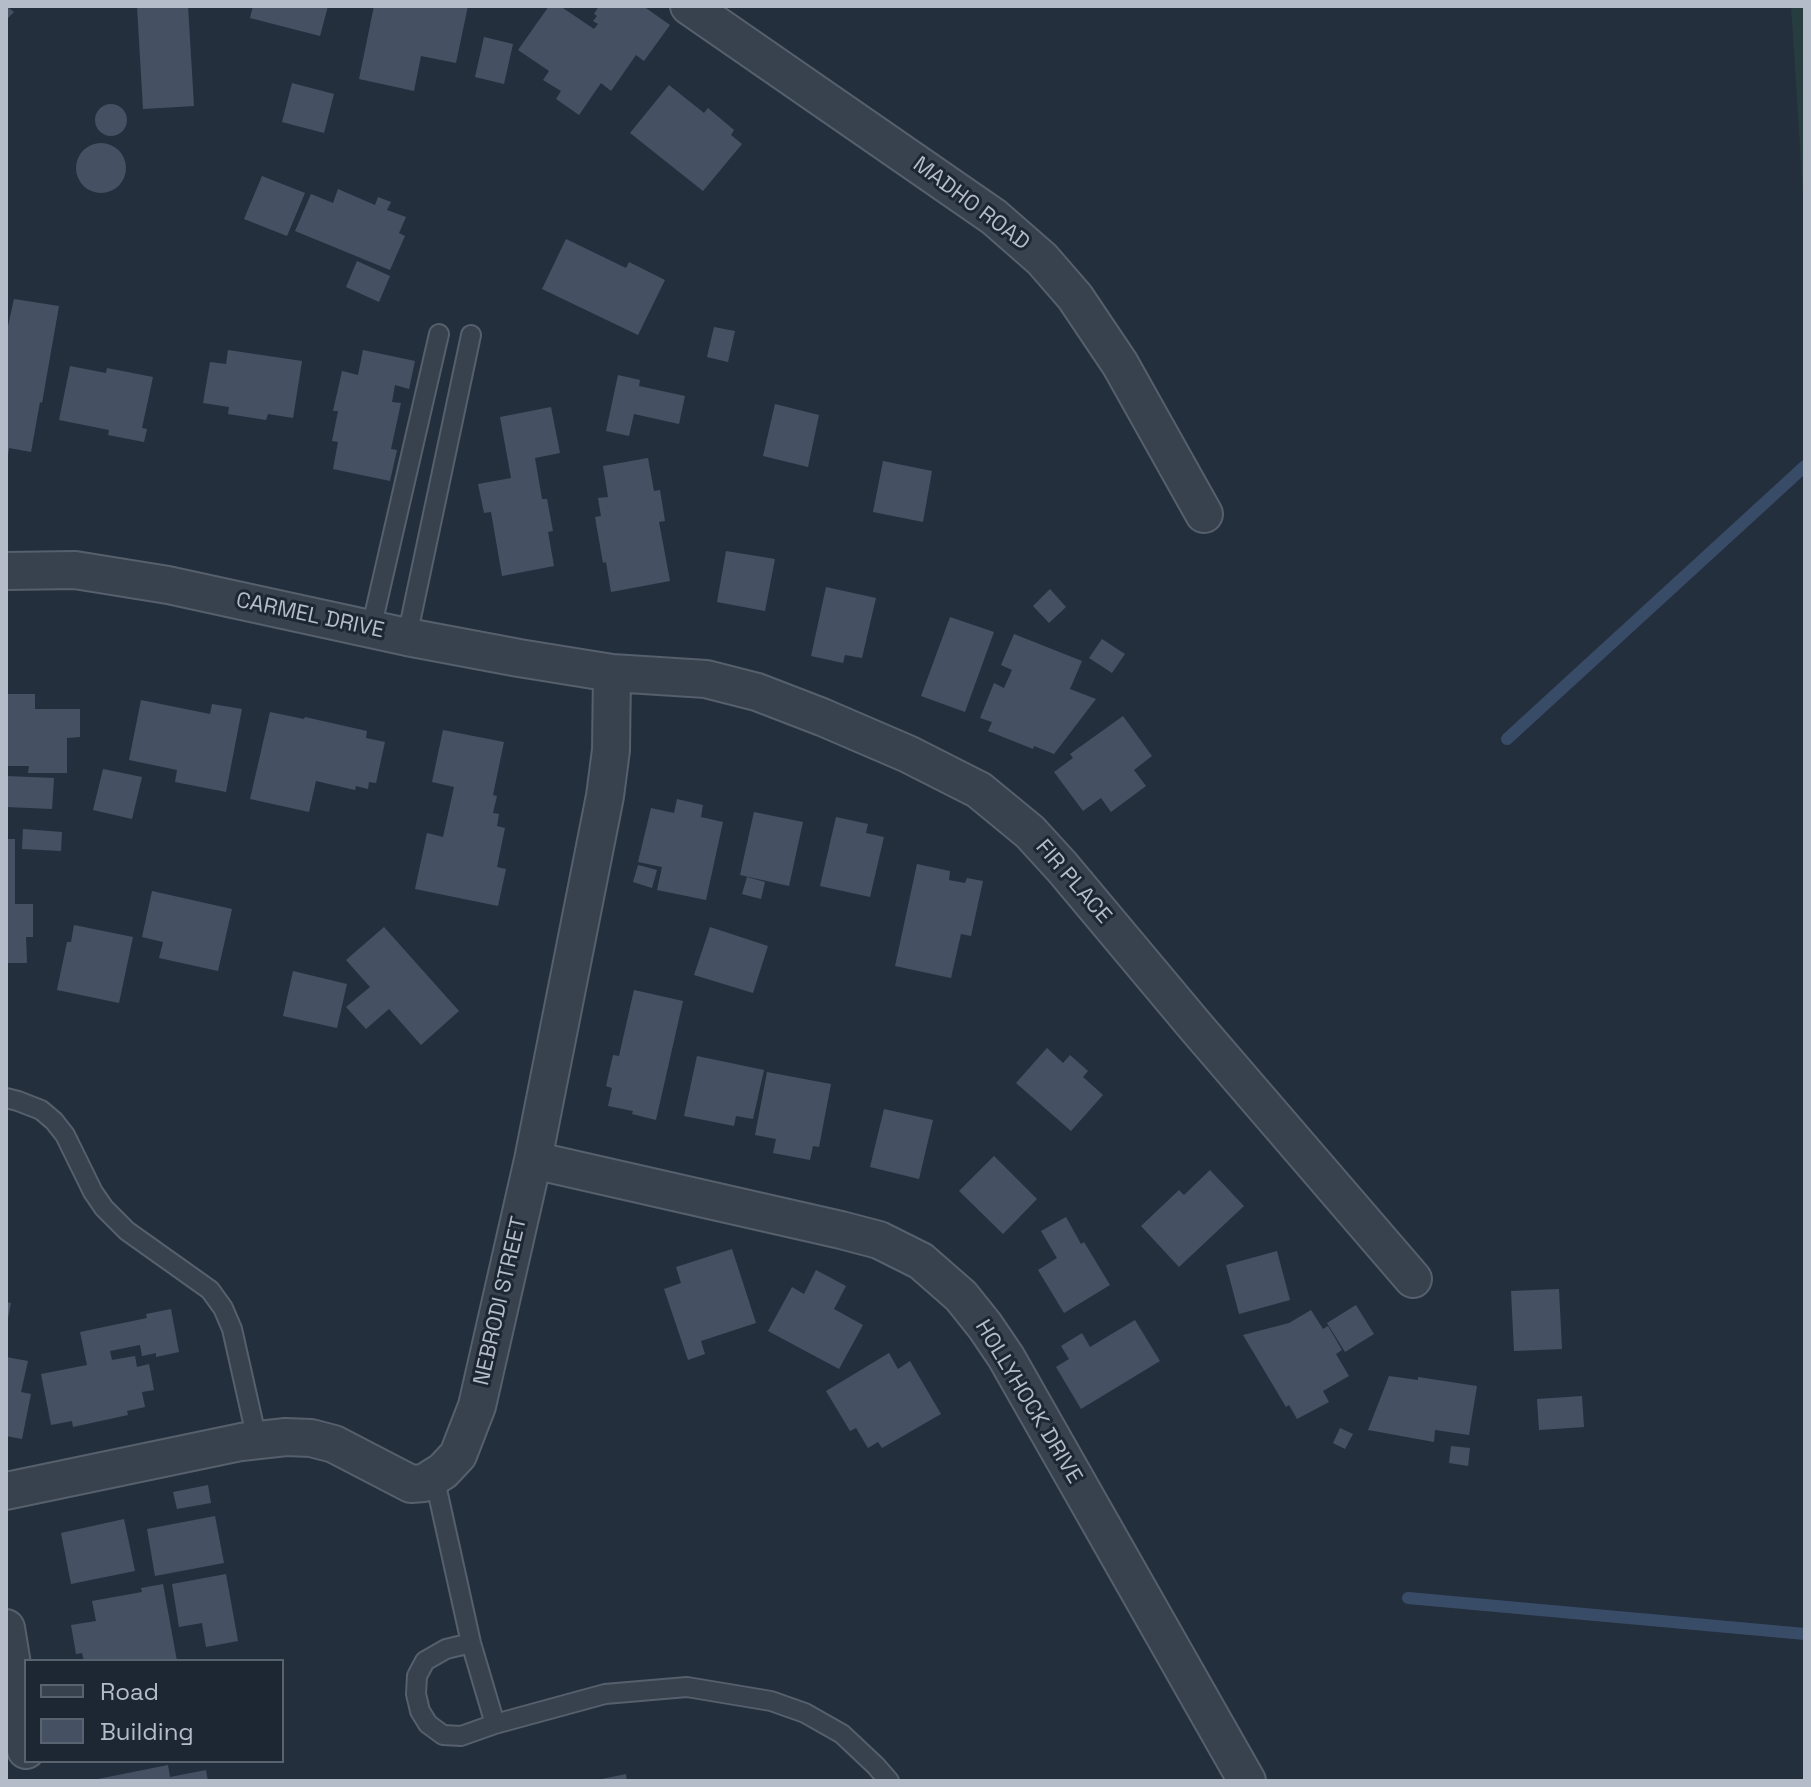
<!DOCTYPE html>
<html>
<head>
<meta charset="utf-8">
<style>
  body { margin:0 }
  #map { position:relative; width:1811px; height:1787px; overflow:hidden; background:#242f3e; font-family:"Space Grotesk",sans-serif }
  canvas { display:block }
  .frame { position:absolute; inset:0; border:8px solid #b4bcc9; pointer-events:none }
  .legend { position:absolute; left:24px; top:1659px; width:260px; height:104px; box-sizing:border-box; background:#1d2633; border:2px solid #59626f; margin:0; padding:10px 14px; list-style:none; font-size:24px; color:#b4bcc9 }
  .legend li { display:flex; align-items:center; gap:16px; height:40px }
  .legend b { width:40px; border:2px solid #59626f }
</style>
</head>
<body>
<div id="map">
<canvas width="1811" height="1787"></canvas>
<div class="frame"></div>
<ul class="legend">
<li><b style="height:10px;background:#38414e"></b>Road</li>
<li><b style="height:22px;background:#455162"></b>Building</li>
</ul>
</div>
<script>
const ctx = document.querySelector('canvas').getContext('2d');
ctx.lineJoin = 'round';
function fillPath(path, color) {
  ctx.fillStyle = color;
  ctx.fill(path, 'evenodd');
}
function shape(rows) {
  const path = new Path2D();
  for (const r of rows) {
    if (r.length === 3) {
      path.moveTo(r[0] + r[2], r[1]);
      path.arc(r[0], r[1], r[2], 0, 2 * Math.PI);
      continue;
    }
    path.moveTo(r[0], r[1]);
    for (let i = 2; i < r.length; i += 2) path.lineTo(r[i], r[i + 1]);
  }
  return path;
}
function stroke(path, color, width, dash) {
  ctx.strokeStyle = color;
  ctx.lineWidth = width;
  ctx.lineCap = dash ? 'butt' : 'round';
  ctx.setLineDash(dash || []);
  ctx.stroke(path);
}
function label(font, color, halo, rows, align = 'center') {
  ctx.font = font + ' "Space Grotesk",sans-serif';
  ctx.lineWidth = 6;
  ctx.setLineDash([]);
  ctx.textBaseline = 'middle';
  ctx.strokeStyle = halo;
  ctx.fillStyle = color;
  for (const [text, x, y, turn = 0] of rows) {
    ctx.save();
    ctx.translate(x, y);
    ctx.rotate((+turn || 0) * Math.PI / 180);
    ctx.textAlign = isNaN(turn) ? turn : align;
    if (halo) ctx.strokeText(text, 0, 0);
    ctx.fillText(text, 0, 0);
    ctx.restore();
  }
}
fillPath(shape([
  [1791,6,1805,6,1805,225]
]), '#263c3f');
stroke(shape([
  [1507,739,1805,466],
  [1408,1598,1805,1634]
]), '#394c67', 12);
fillPath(shape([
  [6,6,14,12,6,20],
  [137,6,188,6,194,106,143,109],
  [253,6,328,6,320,36,250,18],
  [374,6,468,6,456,63,421,56,414,91,359,79],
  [549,6,560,6,594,29,598,24,593,21,597,16,594,14,599,6,643,6,670,25,644,61,636,55,611,91,601,83,579,115,556,99,561,91,543,80,549,71,518,50],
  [484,37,513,44,504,84,475,77],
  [292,83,334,94,324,133,282,122],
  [669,85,704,113,708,108,734,130,731,135,742,144,703,191,630,133],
  [111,120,16],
  [101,168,25],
  [262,176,305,193,287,236,244,219],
  [338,189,375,205,378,197,391,202,387,210,406,217,399,233,405,236,390,270,295,231,311,194,333,203],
  [566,239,626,268,629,262,665,280,638,335,542,289],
  [357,261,390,276,379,302,346,287],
  [14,299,59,306,42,403,40,402,31,452,9,448,8,456,6,456,6,335],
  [714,327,735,331,728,362,707,357],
  [228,350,302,361,293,418,268,414,266,420,228,414,229,407,203,403,210,362,226,364],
  [363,350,415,361,409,389,395,385,392,402,401,403,391,449,397,450,390,481,333,469,338,442,332,441,338,411,333,411,342,371,358,375],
  [70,366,106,373,107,368,153,377,142,428,147,429,144,442,108,435,109,430,59,420],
  [618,375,640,380,639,386,685,396,679,424,634,414,629,436,606,431],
  [775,404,819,415,808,467,763,456],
  [551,407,560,453,535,458,542,499,547,499,553,531,548,532,554,566,502,576,491,512,484,513,478,484,511,478,500,417],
  [648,458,654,491,660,490,665,521,659,522,670,581,611,592,606,562,603,563,595,517,601,516,598,498,608,497,603,466],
  [883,461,932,471,923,522,873,512],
  [726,551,775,559,765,611,717,602],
  [826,587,876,598,862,658,845,655,843,663,811,656],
  [1050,589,1066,607,1049,623,1033,606],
  [950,617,994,632,965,712,921,696],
  [1014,634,1082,661,1070,689,1096,699,1054,754,1034,746,1033,749,988,731,992,722,980,718,994,683,1004,688,1012,670,1001,665],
  [1102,639,1125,654,1112,673,1089,658],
  [7,694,35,694,35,709,80,709,80,737,67,738,67,773,28,773,29,766,6,766],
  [141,700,210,714,212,704,242,709,226,792,175,782,177,770,129,760],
  [270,712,304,719,305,717,367,731,366,738,385,742,376,783,369,782,368,789,356,786,355,790,316,781,309,812,250,799],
  [1123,716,1152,756,1134,770,1146,786,1111,812,1101,798,1083,811,1054,772,1073,758,1070,754],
  [443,730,504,742,493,795,497,796,493,813,499,814,497,826,505,828,497,867,506,869,498,906,415,889,427,833,443,837,454,787,432,782],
  [103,769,142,777,132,819,93,810],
  [6,776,54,778,52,809,6,807],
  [677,799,703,805,701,817,723,822,706,900,657,890,662,867,638,862,651,808,674,813],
  [754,812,803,822,789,886,740,875],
  [836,817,868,824,866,833,884,837,870,897,820,886],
  [23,829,62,832,61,851,22,849],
  [6,839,15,839,15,904,33,904,33,937,26,937,27,963,6,963],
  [917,864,950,871,949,880,965,883,967,878,983,881,971,936,961,934,951,978,895,966],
  [638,865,657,870,652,888,633,882],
  [747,877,765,882,761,899,742,894],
  [152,891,232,909,218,971,159,958,163,942,142,937],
  [74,925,133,937,119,1003,57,990,67,942,71,942],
  [384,927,459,1011,421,1045,389,1009,366,1029,346,1007,370,987,346,960],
  [710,927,768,946,753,993,694,975],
  [293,971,347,984,337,1028,283,1016],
  [634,990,683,1001,656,1120,632,1114,633,1111,608,1106,612,1088,606,1086,613,1055,619,1056],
  [1047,1048,1063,1063,1070,1055,1088,1071,1083,1077,1103,1095,1071,1131,1016,1083],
  [697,1056,764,1070,753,1119,736,1116,734,1126,684,1116],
  [767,1072,831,1084,819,1147,813,1146,810,1160,773,1153,776,1139,755,1135],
  [884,1109,933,1120,919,1179,870,1167],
  [994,1156,1037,1199,1003,1234,959,1191],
  [1210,1170,1244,1206,1179,1267,1141,1226,1179,1190,1184,1195],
  [1066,1217,1081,1244,1084,1242,1110,1285,1064,1313,1038,1270,1057,1258,1041,1231],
  [732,1249,756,1323,701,1341,705,1354,688,1360,664,1289,681,1283,676,1267],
  [1277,1251,1290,1300,1239,1314,1226,1265],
  [816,1270,846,1286,834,1309,863,1325,839,1369,768,1331,792,1287,804,1294],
  [1559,1289,1562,1349,1514,1351,1511,1291],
  [6,1302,11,1303,7,1323,6,1323],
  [1356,1305,1374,1334,1345,1352,1327,1323],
  [171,1309,179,1352,156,1357,156,1353,142,1356,140,1345,110,1351,112,1360,135,1356,137,1367,149,1364,154,1390,142,1392,145,1407,127,1411,128,1415,73,1427,72,1421,51,1425,41,1374,87,1365,80,1332,147,1318,146,1314],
  [1311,1310,1323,1329,1328,1326,1342,1350,1336,1354,1349,1376,1323,1391,1329,1402,1297,1419,1289,1405,1286,1407,1243,1335,1289,1323],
  [1135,1320,1160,1361,1081,1409,1056,1367,1069,1359,1061,1346,1082,1333,1090,1347],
  [889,1353,898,1369,910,1361,941,1414,882,1448,878,1442,868,1448,856,1428,850,1431,826,1391],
  [6,1357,28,1361,21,1392,31,1394,22,1439,6,1436],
  [1389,1376,1418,1380,1418,1377,1477,1386,1469,1435,1435,1430,1434,1442,1368,1430],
  [1582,1396,1584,1427,1539,1430,1537,1399],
  [1340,1428,1353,1434,1345,1449,1333,1443],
  [1451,1446,1470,1448,1468,1466,1449,1463],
  [208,1485,211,1503,177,1509,173,1492],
  [215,1516,224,1563,155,1576,147,1529],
  [124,1519,135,1571,71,1584,61,1533],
  [226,1574,238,1641,206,1647,202,1623,179,1627,172,1584],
  [163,1584,177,1661,84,1661,82,1653,76,1654,71,1625,96,1621,92,1601,142,1592,141,1588],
  [168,1765,170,1777,206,1770,208,1781,93,1781,93,1780],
  [626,1774,627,1781,598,1781,597,1780]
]), '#455162');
const service = shape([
  [371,629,439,334],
  [407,637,471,335],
  [6,1098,18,1101,41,1110,54,1121,65,1135,93,1192,104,1208,127,1231,210,1290,223,1308,232,1329,257,1440],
  [434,1476,471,1643,495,1724,605,1694,687,1687,771,1701,805,1713,842,1734,876,1766,889,1781],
  [471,1643,446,1649,425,1661,417,1676,416,1694,420,1711,428,1724,443,1735,461,1736,495,1724]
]);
const minor = shape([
  [689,6,994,217,1042,259,1075,297,1120,364,1204,514],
  [6,571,75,570,168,585,407,637,519,658,612,673,706,679,757,692,822,717,908,754,979,790,1030,832,1062,867,1196,1027,1413,1279],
  [533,1160,841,1230,879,1240,921,1261,961,1296,985,1326,1006,1357,1247,1781],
  [6,1491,241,1442,286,1437,311,1438,334,1444,411,1484,424,1483,443,1471,458,1455,477,1406,533,1160,605,796,611,750,612,673],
  [6,1628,26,1750]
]);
stroke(service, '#565f6c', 22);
stroke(minor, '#565f6c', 40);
stroke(service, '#38414e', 18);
stroke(minor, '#38414e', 36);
label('22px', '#b4bcc9', '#1d2633', [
  ["MADHO ROAD",971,204,37],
  ["CARMEL DRIVE",310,616,12],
  ["FIR PLACE",1073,882,49],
  ["NEBRODI STREET",501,1301,-77],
  ["HOLLYHOCK DRIVE",1028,1402,59]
]);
</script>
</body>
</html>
